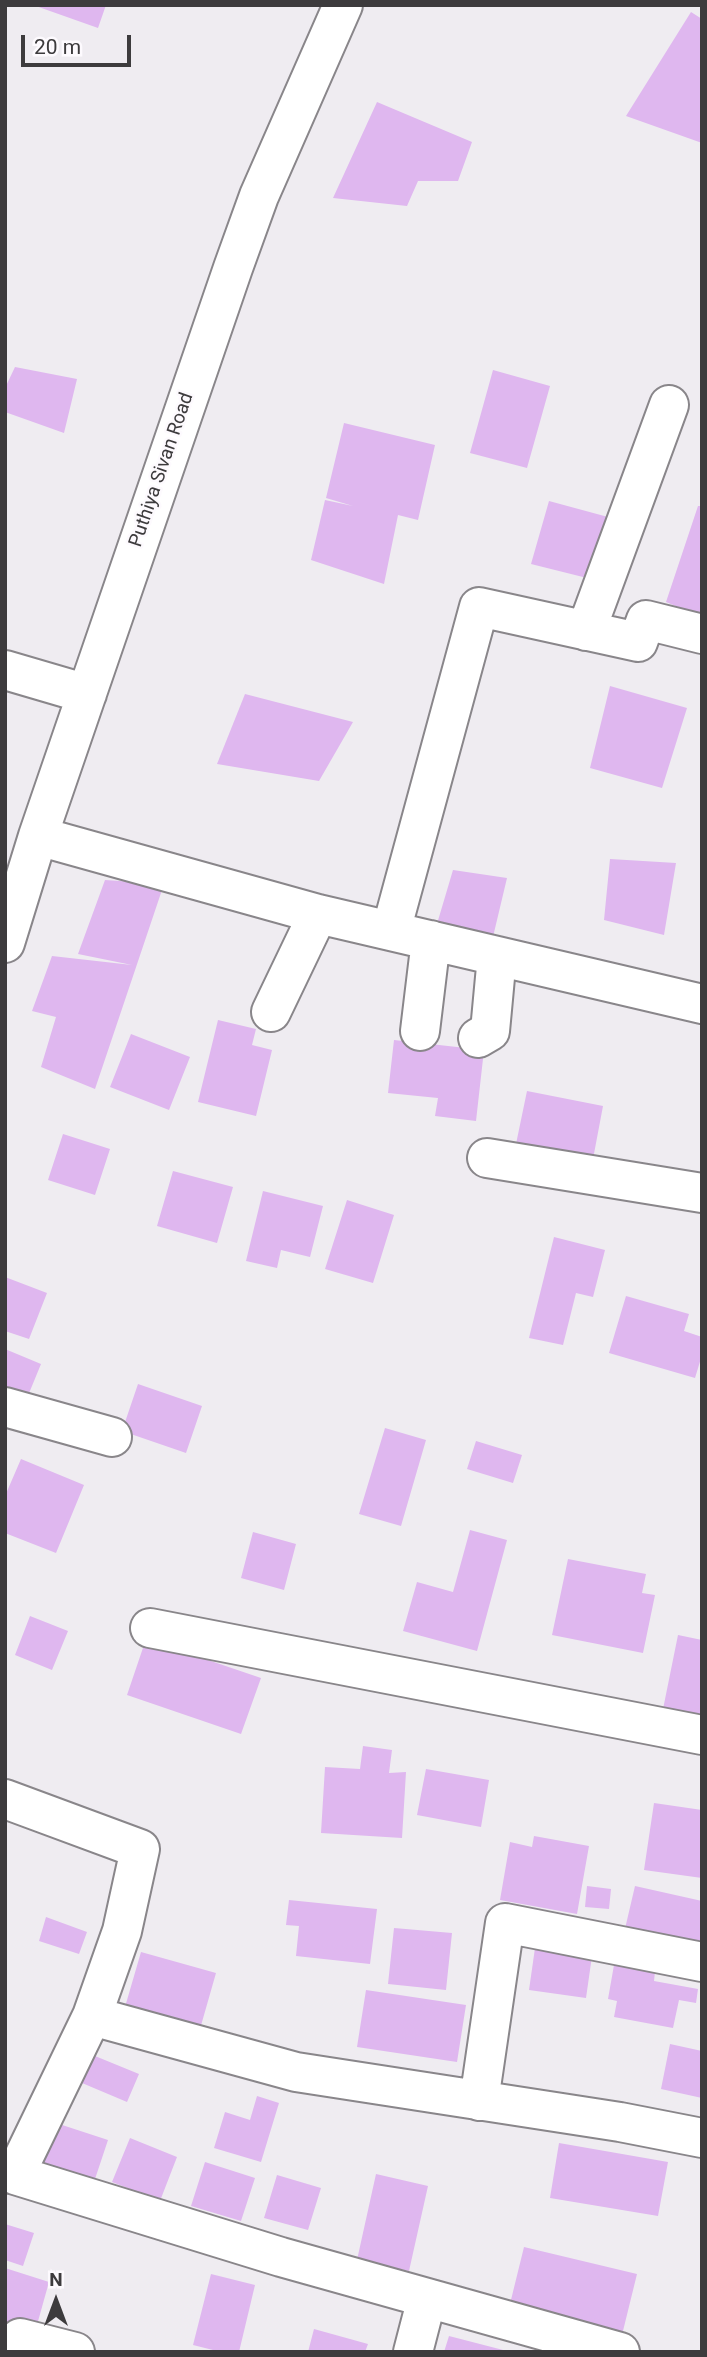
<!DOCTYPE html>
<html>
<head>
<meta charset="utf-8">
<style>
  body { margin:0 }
  #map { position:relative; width:707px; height:2357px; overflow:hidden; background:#efecf1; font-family:Roboto,sans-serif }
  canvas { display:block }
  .frame { position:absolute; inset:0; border:7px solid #3d3b3d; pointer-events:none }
  .north { position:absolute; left:21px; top:2266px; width:70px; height:70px; -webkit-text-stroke:5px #fdfafe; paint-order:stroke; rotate:0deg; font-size:19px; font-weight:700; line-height:28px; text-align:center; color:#3d3b3d }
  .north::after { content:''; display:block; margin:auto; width:24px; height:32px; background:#3d3b3d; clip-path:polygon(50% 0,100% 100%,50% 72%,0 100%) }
  .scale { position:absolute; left:21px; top:35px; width:110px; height:32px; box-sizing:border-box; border:4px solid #3d3b3d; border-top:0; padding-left:9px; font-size:21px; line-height:24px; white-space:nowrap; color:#3d3b3d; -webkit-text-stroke:5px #fdfafe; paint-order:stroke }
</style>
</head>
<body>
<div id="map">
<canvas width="707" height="2357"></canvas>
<div class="frame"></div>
<div class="north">N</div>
<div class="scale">20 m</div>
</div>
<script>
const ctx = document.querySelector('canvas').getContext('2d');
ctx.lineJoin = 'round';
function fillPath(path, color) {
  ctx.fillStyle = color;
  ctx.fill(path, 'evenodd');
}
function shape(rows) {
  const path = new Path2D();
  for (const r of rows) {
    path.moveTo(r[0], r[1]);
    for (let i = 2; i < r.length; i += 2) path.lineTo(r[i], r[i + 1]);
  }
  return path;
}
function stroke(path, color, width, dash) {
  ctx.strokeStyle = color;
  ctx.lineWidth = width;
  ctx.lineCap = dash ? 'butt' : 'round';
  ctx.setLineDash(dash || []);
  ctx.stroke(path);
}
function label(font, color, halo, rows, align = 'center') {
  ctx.font = font + ' Roboto,sans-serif';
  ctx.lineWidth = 5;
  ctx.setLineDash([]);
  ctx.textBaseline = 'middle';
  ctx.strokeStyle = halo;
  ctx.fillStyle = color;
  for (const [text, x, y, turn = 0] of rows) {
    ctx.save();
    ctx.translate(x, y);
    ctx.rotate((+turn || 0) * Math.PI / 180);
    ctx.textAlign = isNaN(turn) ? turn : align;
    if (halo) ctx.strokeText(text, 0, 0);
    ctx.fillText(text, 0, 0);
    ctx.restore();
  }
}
fillPath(shape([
  [33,5,106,5,98,28],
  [691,12,702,19,702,143,626,116],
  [377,102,472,142,458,181,418,181,407,206,333,198],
  [15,367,77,379,64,433,5,412,5,388],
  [493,370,550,386,527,468,470,453],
  [344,423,435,445,418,520,398,515,384,584,311,560,325,500,353,506,326,498],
  [549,501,608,517,591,579,531,564],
  [698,506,702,506,702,617,666,602],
  [610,686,687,708,662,788,590,768],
  [245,694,353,722,319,781,217,764],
  [610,859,676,863,664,935,604,920],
  [453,870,507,878,492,941,434,934],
  [105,880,164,884,95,1089,41,1067,56,1017,32,1011,52,956,132,965,78,954],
  [218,1020,256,1029,252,1045,272,1050,256,1116,198,1102],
  [131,1034,190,1057,169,1110,110,1087],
  [394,1040,484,1050,476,1121,435,1116,438,1098,388,1093],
  [527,1091,603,1106,593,1159,516,1144],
  [63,1134,110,1149,95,1195,48,1180],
  [173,1171,233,1187,217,1243,157,1226],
  [263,1191,323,1206,310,1257,281,1250,277,1268,246,1261],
  [347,1200,394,1215,373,1283,325,1269],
  [554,1237,605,1250,593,1297,576,1293,563,1345,529,1338],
  [5,1277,47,1293,29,1339,5,1331],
  [626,1296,689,1314,684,1331,702,1337,702,1355,695,1378,609,1353],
  [5,1349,41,1364,25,1403,5,1396],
  [138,1384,202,1406,186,1453,122,1431],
  [385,1428,426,1440,401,1526,359,1514],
  [476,1441,522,1455,513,1483,467,1469],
  [21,1459,84,1485,56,1553,5,1533,5,1496],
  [470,1530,507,1540,477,1651,403,1631,417,1582,453,1592],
  [253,1532,296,1544,284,1590,241,1578],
  [568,1559,646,1574,642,1593,655,1595,643,1653,552,1635],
  [30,1616,68,1631,52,1670,15,1655],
  [678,1635,702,1640,702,1728,661,1719],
  [146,1639,261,1678,241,1734,127,1695],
  [363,1746,392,1750,389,1773,406,1772,402,1838,321,1833,325,1767,360,1769],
  [426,1769,489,1780,481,1827,417,1815],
  [654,1803,702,1810,702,1878,644,1870],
  [534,1836,589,1846,577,1914,500,1900,510,1842,532,1847],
  [587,1886,611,1889,609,1909,585,1907],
  [635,1886,702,1901,702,1936,698,1950,624,1933],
  [289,1900,377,1909,370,1964,296,1956,299,1926,286,1925],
  [46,1917,87,1932,79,1954,39,1941],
  [394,1928,452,1933,446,1990,388,1984],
  [537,1934,594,1942,586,1998,529,1990],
  [141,1952,216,1973,200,2029,125,2007],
  [614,1965,655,1972,654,1981,698,1989,696,2003,679,2000,673,2028,614,2017,617,2001,608,1999],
  [366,1990,466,2005,457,2062,357,2047],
  [670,2044,702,2051,702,2098,661,2089],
  [95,2056,139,2074,127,2102,82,2083],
  [257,2096,279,2103,261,2162,214,2148,225,2112,250,2120],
  [56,2123,108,2140,94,2182,42,2165],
  [130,2138,177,2157,160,2201,112,2182],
  [559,2143,668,2162,658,2216,550,2198],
  [205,2162,255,2178,241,2221,191,2206],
  [376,2174,428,2186,409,2271,357,2260],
  [277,2175,321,2188,308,2230,264,2218],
  [5,2224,34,2233,23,2266,5,2260],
  [524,2247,637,2274,622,2335,509,2308],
  [5,2268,49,2282,35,2332,5,2324],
  [211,2274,255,2285,239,2352,221,2352,193,2345],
  [314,2329,368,2344,365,2352,308,2352],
  [449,2336,507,2351,507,2352,444,2352]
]), '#dfb7ef');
const street = shape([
  [586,631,669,405],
  [5,670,87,694],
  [38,836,318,914,702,1004],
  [391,931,479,607,638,642,646,620,702,634],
  [5,943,38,836,233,268,259,196,343,5],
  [271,1012,318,914],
  [420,1031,431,940],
  [478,1038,490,1031,497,956],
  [487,1158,702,1193],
  [5,1407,112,1437],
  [150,1628,702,1735],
  [5,1799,140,1849,122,1931,92,2016,15,2175,281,2257,620,2352],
  [92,2016,296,2072,620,2122,702,2138],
  [479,2101,505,1923,702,1962],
  [20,2338,75,2352],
  [413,2352,427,2298]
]);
stroke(street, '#89868a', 42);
stroke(street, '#fff', 38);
label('19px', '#3d3b3d', '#fdfafe', [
  ["Puthiya Sivan Road",162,470,-71]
]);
</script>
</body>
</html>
